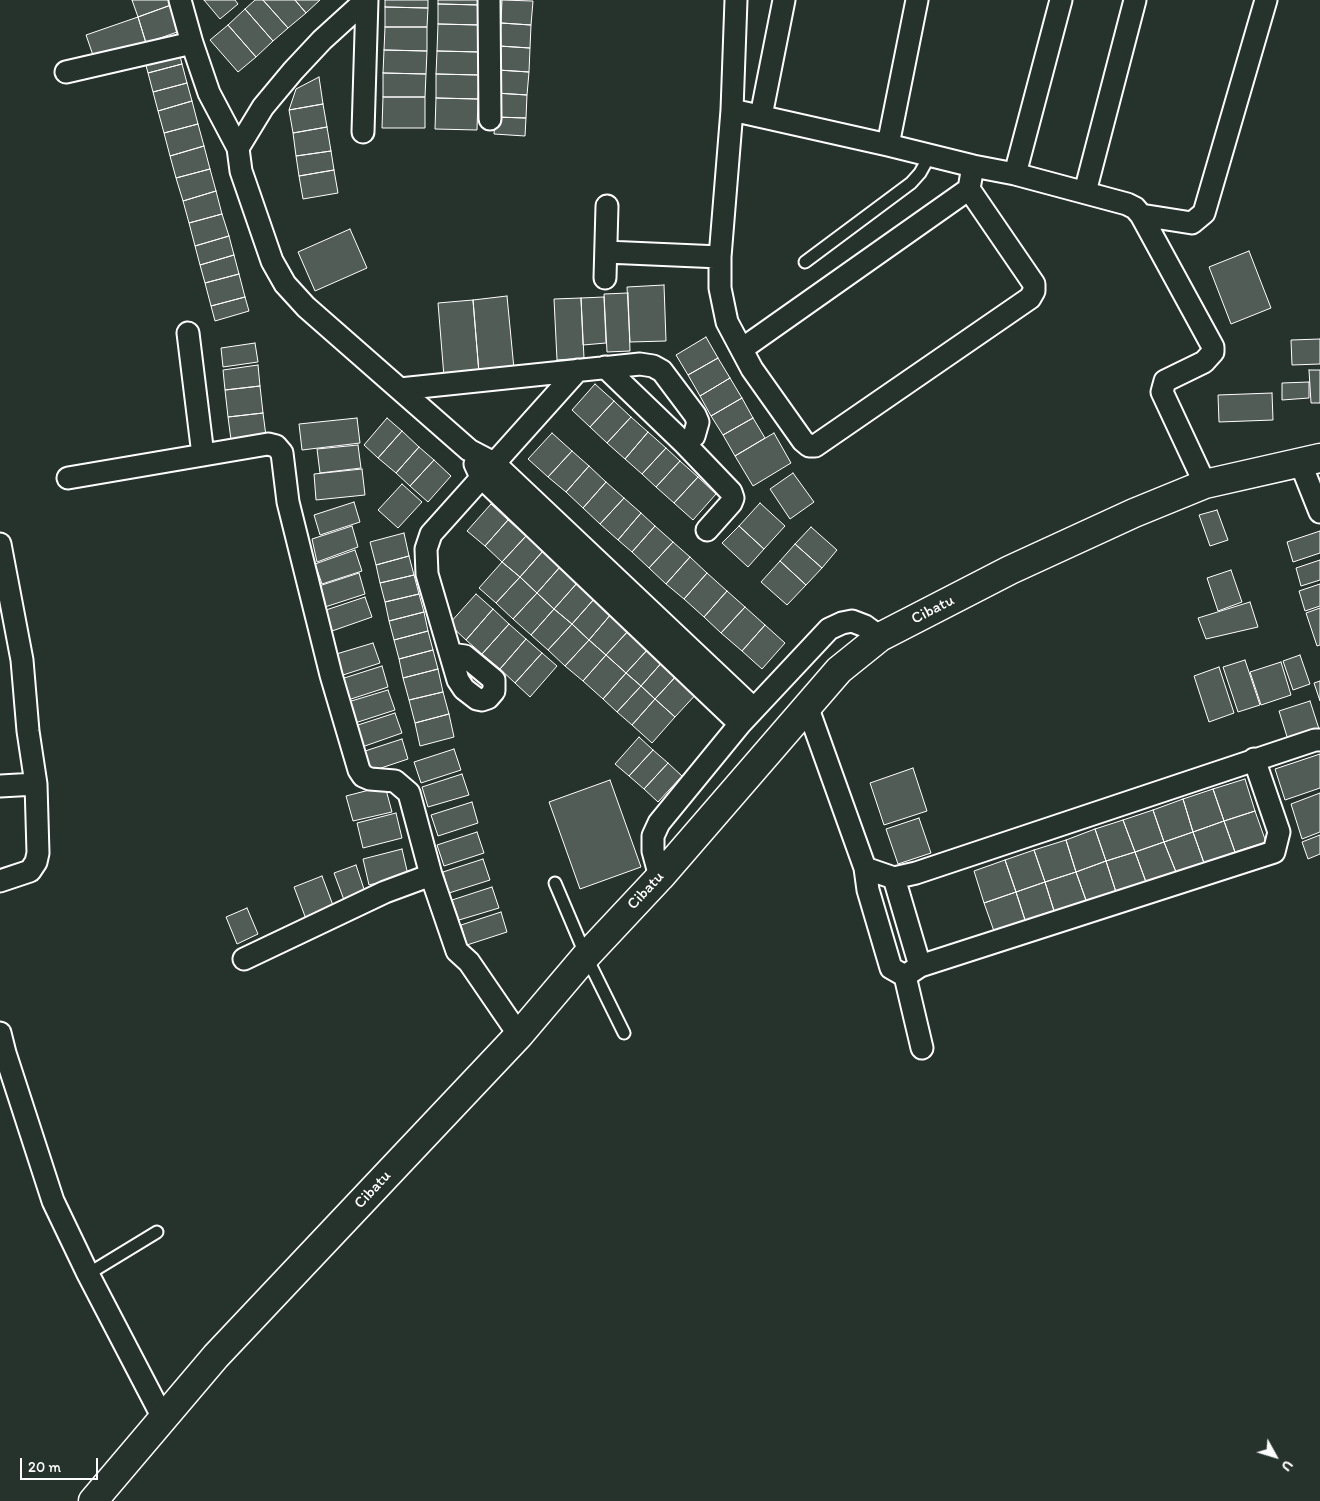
<!DOCTYPE html>
<html>
<head>
<meta charset="utf-8">
<style>
  body { margin:0 }
  #map { position:relative; width:1320px; height:1501px; overflow:hidden; background:#26332d; font-family:Itim,sans-serif }
  canvas { display:block }
  .north { position:absolute; left:1250px; top:1431px; width:50px; height:50px; -webkit-text-stroke:4px #26332d; paint-order:stroke; rotate:129deg; font-size:14px; font-weight:700; line-height:20px; text-align:center; color:#fff }
  .north::after { content:''; display:block; margin:auto; width:18px; height:22px; background:#fff; clip-path:polygon(50% 0,100% 100%,50% 72%,0 100%) }
  .scale { position:absolute; left:20px; top:1458px; width:78px; height:22px; box-sizing:border-box; border:2px solid #fff; border-top:0; padding-left:6px; font-size:15px; line-height:18px; white-space:nowrap; color:#fff; -webkit-text-stroke:4px #26332d; paint-order:stroke }
</style>
</head>
<body>
<div id="map">
<canvas width="1320" height="1501"></canvas>
<div class="north">U</div>
<div class="scale">20 m</div>
</div>
<script>
const ctx = document.querySelector('canvas').getContext('2d');
ctx.lineJoin = 'round';
function fillPath(path, color) {
  ctx.fillStyle = color;
  ctx.fill(path, 'evenodd');
}
function shape(rows) {
  const path = new Path2D();
  for (const r of rows) {
    path.moveTo(r[0], r[1]);
    for (let i = 2; i < r.length; i += 2) path.lineTo(r[i], r[i + 1]);
  }
  return path;
}
function stroke(path, color, width, dash) {
  ctx.strokeStyle = color;
  ctx.lineWidth = width;
  ctx.lineCap = dash ? 'butt' : 'round';
  ctx.setLineDash(dash || []);
  ctx.stroke(path);
}
function label(font, color, halo, rows, align = 'center') {
  ctx.font = font + ' Itim,sans-serif';
  ctx.lineWidth = 4;
  ctx.setLineDash([]);
  ctx.textBaseline = 'middle';
  ctx.strokeStyle = halo;
  ctx.fillStyle = color;
  for (const [text, x, y, turn = 0] of rows) {
    ctx.save();
    ctx.translate(x, y);
    ctx.rotate((+turn || 0) * Math.PI / 180);
    ctx.textAlign = isNaN(turn) ? turn : align;
    if (halo) ctx.strokeText(text, 0, 0);
    ctx.fillText(text, 0, 0);
    ctx.restore();
  }
}
const building = shape([
  [132,0,169,0,171,5,138,17,132,0],
  [204,0,235,0,238,4,220,19,204,0],
  [255,0,263,0,288,28,273,41,245,9,255,0],
  [263,0,295,0,306,13,288,28,263,0],
  [295,0,320,0,306,13,295,0],
  [385,0,428,0,428,8,385,7,385,0],
  [438,0,481,0,481,5,438,4,438,0],
  [502,0,533,1,531,25,501,23,502,0],
  [438,4,481,5,480,25,438,24,438,4],
  [171,5,180,31,146,43,138,17,171,5],
  [385,7,428,8,427,27,385,27,385,7],
  [245,9,273,41,256,57,228,25,245,9],
  [138,17,146,43,95,61,86,35,138,17],
  [501,23,531,25,530,48,499,46,501,23],
  [438,24,480,25,480,52,437,51,438,24],
  [228,25,256,57,238,72,210,40,228,25],
  [385,27,427,27,427,51,384,50,385,27],
  [499,46,530,48,529,72,498,70,499,46],
  [178,48,182,64,148,73,144,58,178,48],
  [384,50,427,51,426,74,383,73,384,50],
  [437,51,480,52,479,75,436,74,437,51],
  [182,64,187,83,153,92,148,73,182,64],
  [498,70,529,72,527,95,496,93,498,70],
  [383,73,426,74,425,97,383,97,383,73],
  [436,74,479,75,478,99,436,98,436,74],
  [319,77,323,104,289,110,296,89,319,77],
  [187,83,192,101,158,111,153,92,187,83],
  [496,93,527,95,526,118,495,117,496,93],
  [383,97,425,97,425,128,382,128,383,97],
  [436,98,478,99,477,130,435,129,436,98],
  [192,101,198,124,164,133,158,111,192,101],
  [323,104,327,127,293,133,289,110,323,104],
  [495,117,526,118,525,136,494,134,495,117],
  [198,124,204,146,170,156,164,133,198,124],
  [327,127,331,151,296,156,293,133,327,127],
  [204,146,210,169,176,178,170,156,204,146],
  [331,151,334,170,299,176,296,156,331,151],
  [210,169,216,191,183,201,176,178,210,169],
  [334,170,338,193,303,199,299,176,334,170],
  [216,191,222,214,189,223,183,201,216,191],
  [222,214,229,236,195,246,189,223,222,214],
  [350,229,367,268,315,291,298,252,350,229],
  [229,236,234,255,200,265,195,246,229,236],
  [1249,251,1271,308,1231,324,1209,267,1249,251],
  [234,255,239,274,205,283,200,265,234,255],
  [239,274,245,297,211,306,205,283,239,274],
  [664,285,666,341,630,342,627,287,664,285],
  [628,293,630,351,607,352,604,294,628,293],
  [507,296,514,369,479,373,473,300,507,296],
  [245,297,249,311,215,321,211,306,245,297],
  [604,297,606,343,583,345,581,298,604,297],
  [581,298,584,358,557,360,554,299,581,298],
  [473,300,479,373,444,377,438,303,473,300],
  [706,337,718,358,688,375,676,355,706,337],
  [1320,339,1320,364,1292,365,1291,340,1320,339],
  [255,343,258,362,223,367,221,348,255,343],
  [718,358,730,378,700,396,688,375,718,358],
  [258,365,260,386,225,390,223,370,258,365],
  [1309,370,1320,370,1320,403,1311,403,1309,370],
  [730,378,742,398,711,416,700,396,730,378],
  [1309,382,1309,398,1282,400,1282,383,1309,382],
  [595,384,614,401,590,427,572,410,595,384],
  [260,386,263,413,228,417,225,390,260,386],
  [1272,393,1273,420,1219,422,1218,395,1272,393],
  [742,398,753,418,723,435,711,416,742,398],
  [614,401,631,417,607,443,590,427,614,401],
  [263,413,266,436,231,440,228,417,263,413],
  [631,417,648,432,625,459,607,443,631,417],
  [357,418,360,443,302,450,299,424,357,418],
  [387,418,402,431,378,458,364,445,387,418],
  [753,418,765,438,735,456,723,435,753,418],
  [402,431,419,447,396,473,378,458,402,431],
  [648,432,666,448,642,474,625,459,648,432],
  [552,433,572,451,548,477,528,459,552,433],
  [774,433,791,463,753,486,735,456,774,433],
  [358,445,361,468,320,473,317,449,358,445],
  [419,447,434,460,410,486,396,473,419,447],
  [666,448,680,461,656,487,642,474,666,448],
  [572,451,589,466,566,492,548,477,572,451],
  [434,460,451,476,428,502,410,486,434,460],
  [680,461,698,477,674,503,656,487,680,461],
  [589,466,606,482,583,508,566,492,589,466],
  [362,469,365,495,316,500,314,474,362,469],
  [793,473,814,502,790,519,770,489,793,473],
  [698,477,716,494,693,520,674,503,698,477],
  [606,482,624,498,600,524,583,508,606,482],
  [402,484,422,502,398,528,378,510,402,484],
  [624,498,641,513,618,540,600,524,624,498],
  [354,502,360,522,320,535,314,515,354,502],
  [760,503,785,526,764,549,739,526,760,503],
  [491,504,508,520,485,546,467,531,491,504],
  [1217,510,1228,540,1210,546,1199,515,1217,510],
  [641,513,655,526,632,552,618,540,641,513],
  [508,520,526,536,502,562,485,546,508,520],
  [352,526,358,547,317,562,312,539,352,526],
  [655,526,673,542,649,568,632,552,655,526],
  [739,526,764,549,748,567,722,543,739,526],
  [811,527,837,550,822,568,795,544,811,527],
  [1320,531,1320,553,1293,562,1287,542,1320,531],
  [404,533,409,556,376,565,370,542,404,533],
  [526,536,543,551,520,577,502,562,526,536],
  [673,542,690,557,666,584,649,568,673,542],
  [795,544,822,568,806,585,780,561,795,544],
  [355,550,362,571,322,584,315,564,355,550],
  [543,551,560,567,537,593,520,577,543,551],
  [409,556,414,575,380,583,376,565,409,556],
  [690,557,707,573,684,599,666,584,690,557],
  [1320,560,1320,580,1301,586,1296,568,1320,560],
  [780,561,806,585,787,605,761,582,780,561],
  [502,562,520,577,496,603,479,588,502,562],
  [560,567,578,582,554,609,537,593,560,567],
  [1231,570,1242,602,1218,611,1207,578,1231,570],
  [359,573,365,594,325,607,319,586,359,573],
  [707,573,727,591,704,617,684,599,707,573],
  [414,575,419,594,385,602,380,583,414,575],
  [520,577,537,593,513,619,496,603,520,577],
  [578,582,595,598,572,624,554,609,578,582],
  [1320,584,1320,606,1305,611,1299,591,1320,584],
  [727,591,745,607,721,633,704,617,727,591],
  [537,593,554,609,531,635,513,619,537,593],
  [419,594,424,612,389,621,385,602,419,594],
  [476,594,493,609,466,640,449,624,476,594],
  [365,597,372,617,332,631,326,610,365,597],
  [595,598,612,613,589,640,572,624,595,598],
  [1250,602,1258,627,1206,639,1198,618,1250,602],
  [745,607,765,625,742,651,721,633,745,607],
  [1320,608,1320,645,1317,646,1306,613,1320,608],
  [493,609,509,624,482,654,466,640,493,609],
  [554,609,572,624,548,650,531,635,554,609],
  [424,612,428,631,394,640,389,621,424,612],
  [612,613,630,629,606,655,589,640,612,613],
  [509,624,526,639,500,669,482,654,509,624],
  [572,624,589,640,565,666,548,650,572,624],
  [765,625,785,643,762,669,742,651,765,625],
  [630,629,650,647,626,673,606,655,630,629],
  [428,631,433,650,399,659,394,640,428,631],
  [526,639,542,653,515,683,500,669,526,639],
  [589,640,606,655,583,681,565,666,589,640],
  [373,643,380,663,340,676,333,655,373,643],
  [650,647,664,660,641,686,626,673,650,647],
  [433,650,438,669,403,678,399,659,433,650],
  [542,653,557,666,530,697,515,683,542,653],
  [606,655,626,673,603,699,583,681,606,655],
  [1300,655,1310,684,1293,690,1283,661,1300,655],
  [664,660,679,673,655,699,641,686,664,660],
  [1245,660,1260,705,1238,712,1223,667,1245,660],
  [1281,662,1291,695,1261,705,1250,672,1281,662],
  [382,666,388,687,348,700,341,679,382,666],
  [1219,667,1234,713,1209,722,1194,676,1219,667],
  [438,669,443,692,409,700,403,678,438,669],
  [626,673,641,686,617,712,603,699,626,673],
  [679,673,699,691,675,717,655,699,679,673],
  [1320,681,1320,701,1314,683,1320,681],
  [641,686,655,699,632,725,617,712,641,686],
  [388,690,395,710,355,723,348,702,388,690],
  [443,692,449,714,415,723,409,700,443,692],
  [655,699,675,717,652,743,632,725,655,699],
  [1310,701,1320,732,1289,743,1279,711,1310,701],
  [395,713,402,733,362,747,355,726,395,713],
  [449,714,454,737,420,746,415,723,449,714],
  [639,737,653,750,629,776,615,764,639,737],
  [402,739,408,759,369,772,362,752,402,739],
  [454,749,461,770,421,783,414,762,454,749],
  [653,750,668,763,644,789,629,776,653,750],
  [1320,754,1320,788,1285,800,1275,769,1320,754],
  [668,763,682,776,658,802,644,789,668,763],
  [913,768,927,811,884,825,870,783,913,768],
  [462,774,469,795,428,807,422,787,462,774],
  [1245,779,1255,811,1224,821,1213,789,1245,779],
  [610,780,641,867,580,889,549,802,610,780],
  [385,786,392,812,353,821,346,796,385,786],
  [1213,789,1224,821,1193,832,1183,799,1213,789],
  [1320,793,1320,832,1302,839,1291,804,1320,793],
  [1183,799,1193,832,1164,842,1153,810,1183,799],
  [472,802,478,823,438,836,431,815,472,802],
  [1153,810,1164,842,1135,852,1123,820,1153,810],
  [1255,811,1266,842,1235,852,1224,821,1255,811],
  [396,813,402,838,363,848,357,823,396,813],
  [919,818,931,853,898,864,886,829,919,818],
  [1123,820,1135,852,1106,861,1095,829,1123,820],
  [1224,821,1235,852,1204,863,1193,832,1224,821],
  [1095,829,1106,861,1076,872,1066,840,1095,829],
  [477,832,484,853,444,866,437,845,477,832],
  [1193,832,1204,863,1176,872,1164,842,1193,832],
  [1320,835,1320,854,1308,859,1302,842,1320,835],
  [1066,840,1076,872,1045,882,1034,850,1066,840],
  [1164,842,1176,872,1146,882,1135,852,1164,842],
  [402,849,408,875,369,885,363,859,402,849],
  [1034,850,1045,882,1016,892,1005,860,1034,850],
  [1135,852,1146,882,1116,892,1106,861,1135,852],
  [483,859,490,880,449,893,443,872,483,859],
  [1005,860,1016,892,984,903,974,871,1005,860],
  [1106,861,1116,892,1087,903,1076,872,1106,861],
  [356,865,365,892,344,900,334,873,356,865],
  [1076,872,1087,903,1055,914,1045,882,1076,872],
  [322,876,334,908,306,919,294,887,322,876],
  [1045,882,1055,914,1026,923,1016,892,1045,882],
  [492,887,499,908,459,920,452,900,492,887],
  [1016,892,1026,923,995,934,984,903,1016,892],
  [247,908,258,934,237,944,226,917,247,908],
  [501,912,507,932,467,945,461,925,501,912]
]);
fillPath(building, '#515c57');
stroke(building, '#fff', 1);
const lane = shape([
  [805,262,911,183,920,173,925,164,926,155],
  [555,883,586,956,624,1033],
  [88,1274,157,1232]
]);
const street = shape([
  [180,0,192,43,209,93,238,148],
  [366,0,322,40,293,71,263,107,238,148,241,171,272,261,285,284,306,307,469,450,494,463,754,709],
  [489,0,490,119],
  [736,0,732,110,720,257,720,288,727,322,752,369,803,441,809,446,815,446,1030,298,1034,291,1034,284,969,189,973,166],
  [66,72,192,43],
  [732,110,888,145,973,166,1015,174,1127,204,1135,208,1141,215,1213,347,1213,352,1204,362,1165,381,1162,392,1205,484],
  [761,116,784,0],
  [363,132,367,0],
  [888,145,917,0],
  [1015,174,1061,0],
  [1085,192,1135,0],
  [1141,215,1192,223,1204,213,1266,0],
  [606,252,720,257],
  [605,278,607,206],
  [188,333,203,455],
  [742,349,969,189],
  [605,367,685,444,731,492,733,498,731,503,707,530],
  [400,389,640,364,653,366,662,371,695,415,698,422,694,436,685,444],
  [1300,462,1320,512],
  [475,464,481,477,740,724],
  [68,478,268,444,276,446,282,453,288,502,331,675,359,770,363,776,370,779,395,781,409,793,431,875,457,951,469,962,519,1035],
  [0,544,22,660,28,731,36,784,38,853,36,862,30,871,0,881],
  [451,654,465,656,494,680,494,691,488,698,482,700,477,699,464,689,458,680,427,574,426,549,431,534,578,370],
  [807,706,865,868,868,890,891,968,905,976,922,1048],
  [0,786,36,784],
  [865,868,894,878,916,873,1315,740,1320,740],
  [660,877,653,851,653,836,659,823,740,724,829,629,842,623,852,621,865,626,880,637],
  [894,878,920,966],
  [244,959,385,892,431,875],
  [905,976,920,966,1274,852,1279,832,1254,759],
  [0,1033,5,1053,53,1201,88,1274,163,1418]
]);
const secondary = shape([
  [93,1501,216,1356,519,1035,586,956,660,877,839,670,880,637,1010,570,1134,513,1205,484,1320,458]
]);
stroke(lane, '#fff', 15);
stroke(street, '#fff', 25);
stroke(secondary, '#fff', 31);
stroke(lane, '#26332d', 11);
stroke(street, '#26332d', 21);
stroke(secondary, '#26332d', 28);
label('16px', '#fff', '#26332d', [
  ["Cibatu",933,610,-27],
  ["Cibatu",646,891,-47],
  ["Cibatu",373,1190,-47]
]);
</script>
</body>
</html>
